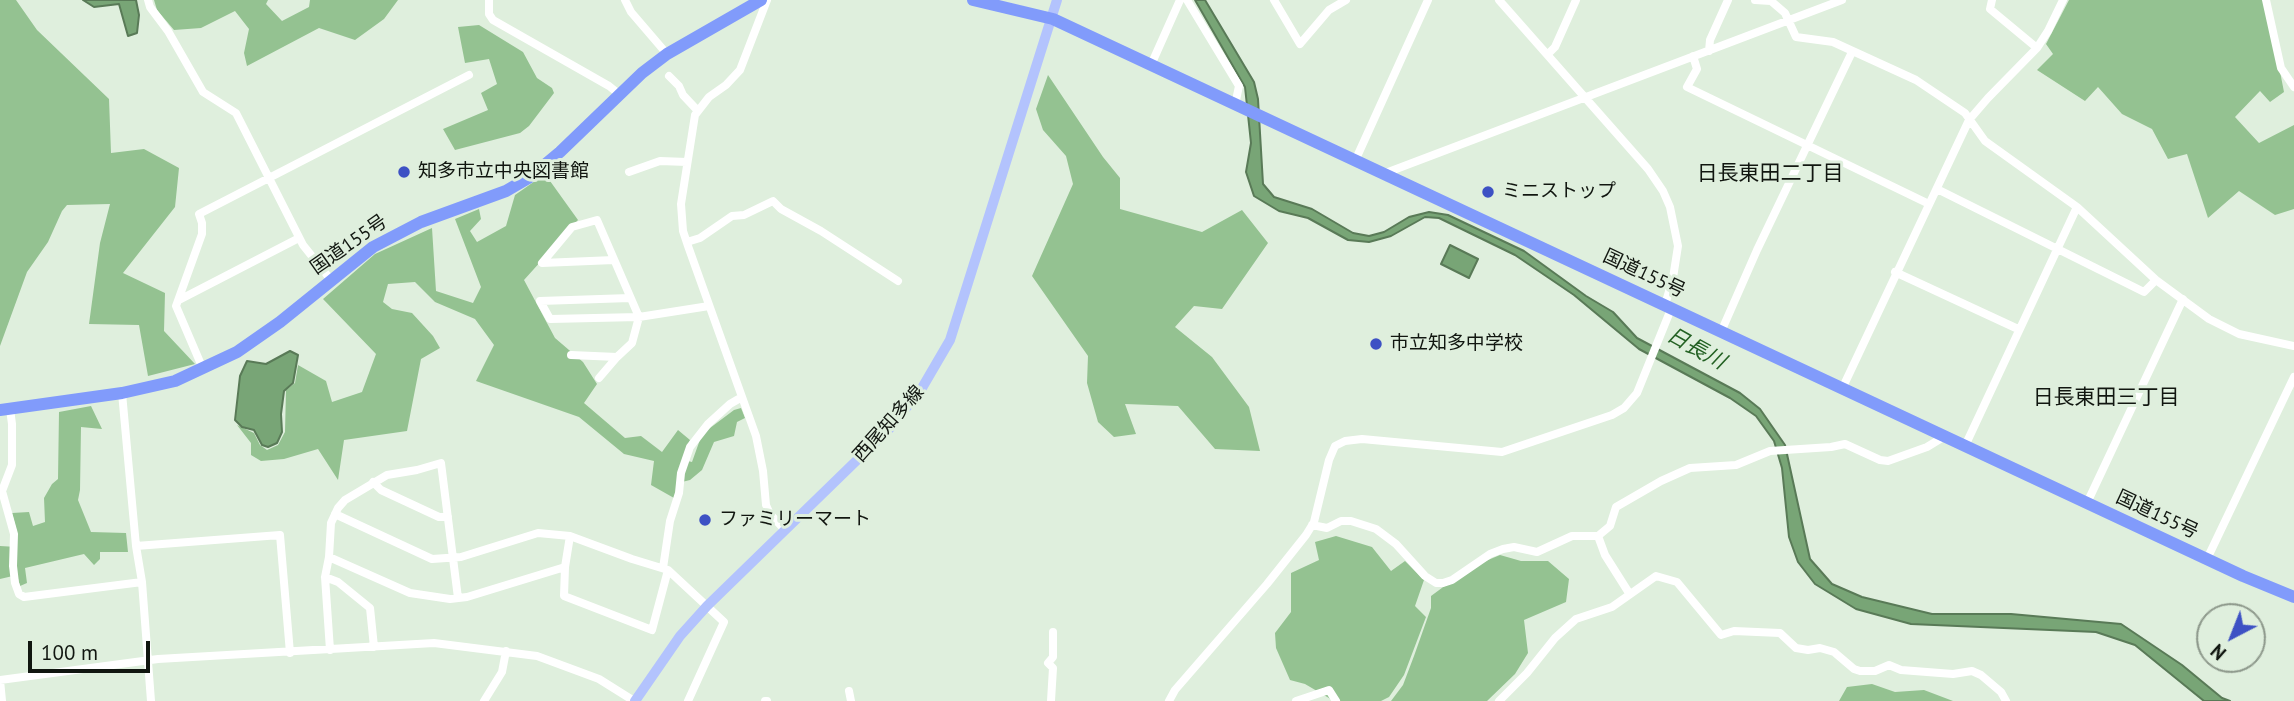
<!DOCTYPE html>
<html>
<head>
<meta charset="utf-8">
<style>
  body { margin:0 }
  #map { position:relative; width:2294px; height:701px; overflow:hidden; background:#dfefdd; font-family:"PT Sans",sans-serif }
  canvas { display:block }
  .north { position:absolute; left:2196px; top:603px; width:70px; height:70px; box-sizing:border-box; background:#dfefdd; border:2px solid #8d988b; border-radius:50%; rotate:222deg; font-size:19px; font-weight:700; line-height:28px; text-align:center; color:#111610 }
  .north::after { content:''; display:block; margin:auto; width:24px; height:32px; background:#3d51c4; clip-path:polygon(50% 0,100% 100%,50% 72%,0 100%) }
  .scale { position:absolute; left:28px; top:641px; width:122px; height:32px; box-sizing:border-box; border:4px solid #111610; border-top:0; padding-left:9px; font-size:21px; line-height:24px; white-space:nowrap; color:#111610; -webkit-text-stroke:5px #dfefdd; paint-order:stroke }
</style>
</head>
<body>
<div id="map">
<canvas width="2294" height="701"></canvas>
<div class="north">N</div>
<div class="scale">100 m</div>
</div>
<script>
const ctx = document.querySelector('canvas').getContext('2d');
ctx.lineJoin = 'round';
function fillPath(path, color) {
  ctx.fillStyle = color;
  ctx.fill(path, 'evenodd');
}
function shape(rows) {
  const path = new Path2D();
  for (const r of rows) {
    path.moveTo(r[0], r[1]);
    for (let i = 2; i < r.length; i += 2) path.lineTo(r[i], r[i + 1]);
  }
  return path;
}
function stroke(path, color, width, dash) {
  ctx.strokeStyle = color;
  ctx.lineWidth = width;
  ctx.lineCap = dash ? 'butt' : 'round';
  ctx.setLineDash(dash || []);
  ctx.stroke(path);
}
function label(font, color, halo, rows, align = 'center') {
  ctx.font = font + ' "PT Sans","Noto Sans JP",sans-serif';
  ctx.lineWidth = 6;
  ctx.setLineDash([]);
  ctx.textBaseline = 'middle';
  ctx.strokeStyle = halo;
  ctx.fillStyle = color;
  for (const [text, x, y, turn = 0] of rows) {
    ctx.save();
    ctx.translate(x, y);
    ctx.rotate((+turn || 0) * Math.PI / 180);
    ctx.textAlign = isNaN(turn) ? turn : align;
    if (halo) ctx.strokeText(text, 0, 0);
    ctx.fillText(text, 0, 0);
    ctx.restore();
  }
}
fillPath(shape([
  [0,0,16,0,37,30,109,99,111,153,144,149,179,168,175,207,123,273,165,293,164,331,195,364,148,376,139,325,89,324,100,243,110,204,67,205,62,211,48,242,27,272,0,346],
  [154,0,268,0,266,4,282,21,309,7,310,0,398,0,384,19,355,40,319,28,247,66,244,53,249,29,235,11,201,28,174,30,157,10],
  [2069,0,2266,0,2284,92,2270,102,2260,91,2235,117,2259,143,2294,125,2294,209,2275,215,2239,191,2208,218,2187,154,2168,159,2152,129,2122,114,2098,87,2085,101,2037,70,2053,54,2046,44],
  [479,25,523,52,537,78,552,88,554,93,529,126,520,133,455,150,443,129,488,110,481,93,497,84,489,59,465,63,458,27],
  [1048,75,1103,157,1120,178,1120,209,1202,232,1242,210,1268,243,1222,309,1194,306,1175,327,1212,357,1249,407,1260,451,1215,449,1178,406,1125,404,1136,434,1114,437,1098,422,1087,383,1088,356,1032,276,1073,184,1066,156,1043,130,1036,109],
  [545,174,578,220,524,280,555,338,583,362,597,384,584,403,625,438,641,436,662,452,678,430,690,440,684,460,692,462,702,434,734,410,741,408,745,418,737,422,734,436,714,442,702,470,690,480,678,483,674,498,651,485,654,461,624,454,579,417,476,381,494,345,475,319,435,302,415,282,388,284,383,302,392,309,412,313,433,336,440,348,421,359,407,431,344,440,338,480,318,449,284,459,261,461,251,455,251,443,237,425,254,433,260,445,267,450,278,445,285,432,286,390,295,383,298,365,326,381,332,402,362,392,376,354,323,299,375,254,432,228,436,291,473,303,481,287,455,219,479,209,481,219,470,231,477,242,506,226,515,195],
  [91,406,102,429,81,427,80,490,78,500,91,532,126,533,128,552,100,552,100,559,94,565,84,554,25,568,27,583,20,586,17,575,0,579,0,546,17,547,17,532,12,513,29,512,33,526,45,522,44,498,52,484,58,479,59,412],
  [1336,536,1372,547,1391,571,1405,561,1424,580,1415,606,1426,617,1404,675,1389,697,1381,701,1334,701,1305,684,1290,680,1276,648,1275,633,1291,612,1291,573,1319,560,1315,542],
  [1500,555,1521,561,1548,561,1569,579,1566,602,1524,620,1528,653,1515,674,1487,701,1391,701,1403,685,1414,656,1431,608,1431,596,1469,568],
  [1872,684,1895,692,1924,690,1953,701,1839,701,1847,687]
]), '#94c291');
const water = shape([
  [83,0,136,0,139,15,137,33,128,36,119,4,94,7,83,0],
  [1195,0,1205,0,1254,82,1258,99,1263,184,1274,197,1312,209,1353,233,1369,236,1384,232,1409,217,1429,212,1448,215,1524,251,1586,296,1613,312,1637,338,1740,393,1760,409,1785,445,1810,559,1832,584,1862,597,1932,614,2011,614,2121,624,2182,665,2222,698,2230,701,2204,701,2135,645,2096,632,1911,624,1856,609,1815,584,1798,562,1789,537,1782,468,1774,441,1756,416,1730,398,1639,349,1574,295,1515,255,1439,218,1425,217,1391,236,1369,242,1348,240,1308,218,1279,211,1254,196,1246,172,1251,143,1245,87,1195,0],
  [1450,245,1478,259,1469,278,1441,264,1450,245],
  [290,351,298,355,293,383,284,391,281,414,282,432,277,443,268,447,262,445,254,430,242,427,235,420,240,376,247,361,266,364,290,351]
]);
fillPath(water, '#78a576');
stroke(water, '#597a57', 2);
stroke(shape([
  [148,0,150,7,168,31,203,92,236,113,303,245,331,280],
  [489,0,489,14,493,20,609,86,619,94],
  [625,0,631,12,667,54],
  [767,0,740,70,726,85,709,97,695,115,681,204,683,231,688,246,756,436,763,471,766,505,770,514,785,530],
  [1187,0,1239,86,1235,105],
  [1274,0,1300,44,1329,10,1346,0],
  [1499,0,1648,169,1663,191,1670,207,1678,246,1673,278,1665,305],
  [1755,0,1771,1,1785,13,1796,37,1833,42,1916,80,1965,113,1985,141,2077,207,2156,280,2209,319,2239,334,2294,346],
  [1992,0,1990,9,2037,48],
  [2266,0,2281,68,2294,87],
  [1709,51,1710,40,1728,0],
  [1548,54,1555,47,1576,0],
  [1693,56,1697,69,1687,87,1929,204],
  [1151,65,1180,0],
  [669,76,679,86,683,95,698,111],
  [1355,161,1428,0],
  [629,172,660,161,687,162],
  [1383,174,1842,0],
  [1937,189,2144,292,2156,280],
  [687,242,700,238,732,216,744,215,773,201,781,209,821,231,898,281],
  [1895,272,2018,329],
  [630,298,540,301,550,319,639,317,709,306],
  [179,300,299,238],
  [1721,332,1757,250,1852,52],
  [571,355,617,357,632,343,639,317,597,220,572,227,542,263,614,260],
  [203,369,176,306,202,234,202,223,199,214,469,75],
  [599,378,617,357],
  [1842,389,1969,120,1988,98,2037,48,2048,31,2063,0],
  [122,393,136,546,142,582,151,701],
  [10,409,12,424,12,465,2,491,14,534,13,566,15,583,19,594,24,597,142,582],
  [1965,446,2077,207],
  [373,482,381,490,439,517,448,517],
  [2087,503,2183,299],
  [335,514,432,559,461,557,538,533,570,536,632,559,668,570,724,622,688,701],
  [1312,525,1327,528,1341,521,1351,521,1376,529,1396,544,1425,576,1436,583,1443,583,1452,580,1490,554,1503,549,1514,547,1537,552,1572,536,1598,536,1610,526,1616,507,1661,481,1690,468,1736,465,1770,451,1831,447,1845,444,1880,460,1888,461,1927,447,1945,436],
  [1598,536,1605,555,1629,593],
  [136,546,280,535,290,653],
  [329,557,410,593,450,599,467,597,565,567,564,596,652,630,668,570],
  [2207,559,2294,377],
  [565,567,570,536],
  [663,568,670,521,679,493,681,473,690,447,708,424,730,404,742,397],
  [325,577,338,582,370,608,374,647],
  [330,650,325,577,329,557,331,523,338,508,345,500,387,475,417,470,441,463,458,598],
  [0,680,158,659,434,643,537,656,599,679,634,701],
  [0,680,2,701],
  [849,691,851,701],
  [484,701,502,672,506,651],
  [765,701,767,701],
  [1051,701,1053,668,1048,663,1053,657,1053,632],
  [1169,701,1175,690,1267,584,1306,535,1314,522,1329,460,1335,446,1345,441,1362,439,1502,452,1612,415,1624,408,1637,393,1671,309],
  [1296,701,1329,690,1336,701],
  [1499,701,1527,673,1555,638,1576,619,1612,607,1656,576,1677,582,1721,635,1734,631,1780,633,1796,648,1808,650,1820,648,1834,652,1854,669,1860,671,1875,671,1889,665,1901,670,1953,674,1972,671,1981,675,2001,692,2006,701]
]), '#fff', 8);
stroke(shape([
  [635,701,680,636,707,606,890,428,922,388,950,340,1057,0]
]), '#b3c3fd', 10);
stroke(shape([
  [973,0,1053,19,2243,576,2294,597],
  [0,410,122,393,175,381,237,352,280,322,373,247,421,222,506,191,530,177,560,152,642,73,667,54,761,0]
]), '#819bfb', 12);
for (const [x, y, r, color] of [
  [404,172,7,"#3d51c4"],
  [1488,192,7,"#3d51c4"],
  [1376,344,7,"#3d51c4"],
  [705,520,7,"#3d51c4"]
]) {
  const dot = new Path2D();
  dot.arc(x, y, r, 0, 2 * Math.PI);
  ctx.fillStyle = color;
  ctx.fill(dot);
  stroke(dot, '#dfefdd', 2.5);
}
label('19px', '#111610', '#dfefdd', [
  ["知多市立中央図書館",418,172],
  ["ミニストップ",1502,192],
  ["市立知多中学校",1390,344],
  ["ファミリーマート",719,520]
], 'left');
label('19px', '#111610', '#dfefdd', [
  ["国道155号",349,245,-35],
  ["国道155号",1644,274,25],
  ["西尾知多線",889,424,-48],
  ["国道155号",2157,515,25]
]);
label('21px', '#111610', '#dfefdd', [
  ["日長東田二丁目",1770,174],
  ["日長東田三丁目",2106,398]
]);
label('italic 21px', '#236123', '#dfefdd', [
  ["日長川",1696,349,29]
]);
</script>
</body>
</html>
